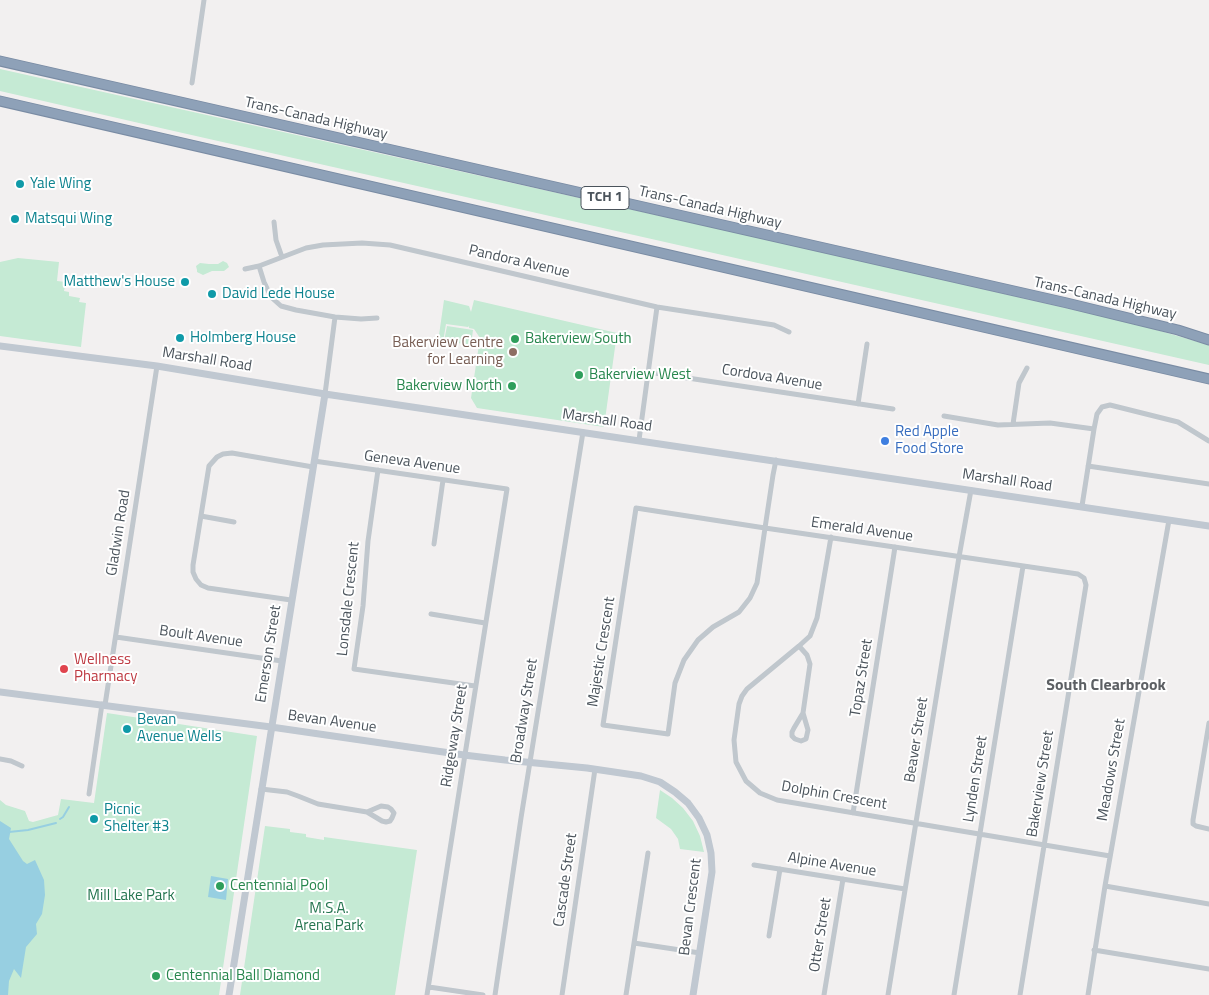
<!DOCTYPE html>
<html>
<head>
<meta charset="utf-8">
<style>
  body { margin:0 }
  canvas { display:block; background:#f2f0f0 }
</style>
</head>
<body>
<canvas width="1209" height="995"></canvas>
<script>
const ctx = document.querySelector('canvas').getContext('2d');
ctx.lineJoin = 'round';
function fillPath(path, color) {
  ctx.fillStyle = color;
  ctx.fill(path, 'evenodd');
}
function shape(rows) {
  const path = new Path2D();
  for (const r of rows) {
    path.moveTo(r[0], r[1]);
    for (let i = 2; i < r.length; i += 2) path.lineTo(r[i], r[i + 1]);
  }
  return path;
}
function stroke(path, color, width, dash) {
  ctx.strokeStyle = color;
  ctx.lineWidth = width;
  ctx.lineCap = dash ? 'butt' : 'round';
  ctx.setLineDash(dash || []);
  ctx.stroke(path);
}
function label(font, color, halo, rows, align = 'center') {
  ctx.font = font + ' "Titillium Web",sans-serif';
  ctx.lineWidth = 4;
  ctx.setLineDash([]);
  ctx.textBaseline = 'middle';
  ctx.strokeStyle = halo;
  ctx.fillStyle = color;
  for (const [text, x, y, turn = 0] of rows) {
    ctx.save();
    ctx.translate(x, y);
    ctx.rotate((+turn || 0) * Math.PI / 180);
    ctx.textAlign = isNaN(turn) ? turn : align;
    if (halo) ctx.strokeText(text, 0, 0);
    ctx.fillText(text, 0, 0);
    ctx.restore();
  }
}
fillPath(shape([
  [0,69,764,239,1136,324,1209,345,1209,365,165,129,0,91],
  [18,258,59,262,57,281,66,282,64,291,69,292,69,296,80,298,79,302,86,303,81,347,0,336,0,262],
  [223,261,227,263,229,267,224,271,212,271,203,275,197,272,197,270,196,266,200,263,209,264,218,264],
  [444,300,469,306,471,312,474,300,617,333,604,427,477,408,471,398,480,338,474,329,469,328,469,326,468,327,446,324,443,342,438,342],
  [447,326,473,330,471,345,444,341],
  [107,713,257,736,219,995,0,995,0,800,6,805,25,811,29,821,33,822,58,815,61,799,94,803],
  [660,790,672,798,683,808,693,821,700,836,704,852,680,849,678,839,671,829,656,818],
  [265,826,290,829,290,832,306,834,306,837,324,840,324,837,417,850,395,995,240,995]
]), '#c5ead4');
fillPath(shape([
  [0,821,11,828,9,839,23,861,27,864,35,860,44,880,45,895,42,914,36,924,37,934,26,947,21,978,14,969,9,981,8,995,0,995],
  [211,876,228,879,226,900,208,897]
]), '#97cfe1');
stroke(shape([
  [60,819,63,817,69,807],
  [9,832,28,830,56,823]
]), '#97cfe1', 2);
const highway = shape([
  [0,61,1067,303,1178,330,1209,340],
  [0,101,1209,379]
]);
stroke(highway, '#7a8ca4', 11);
stroke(shape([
  [192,83,204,0],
  [274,222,276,240,282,257],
  [259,266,264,282,271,297,281,306,296,310,335,317,361,319,377,318],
  [245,269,259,266,306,248,323,245,362,243,390,245,657,307,774,325,789,332],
  [648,372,893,409],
  [325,394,335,317],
  [858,404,867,344],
  [944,416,998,425,1050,423,1094,429],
  [1013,424,1019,383,1027,368],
  [639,440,657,307],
  [776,460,773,475,765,528,757,583,750,598,739,612,713,627,698,640,684,660,675,683,668,734,603,725,636,508,765,528,1078,574,1084,578,1086,585,1020,995],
  [314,461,507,489,427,995],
  [1088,466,1209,484],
  [378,470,368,541,363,606,354,669,475,686],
  [1082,506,1094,429,1097,414,1102,407,1110,405,1178,422,1209,441],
  [201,516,234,522],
  [831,537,817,618,810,636,799,646,747,689,742,696,739,704,734,740,736,762,746,781,760,793,777,800,1110,856],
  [434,544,443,480],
  [291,600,208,588,201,585,196,579,193,572,193,565,209,466,217,457,223,454,232,453,313,467],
  [431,614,485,623],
  [116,637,282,661],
  [799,646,807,655,810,664,803,713,794,728,792,732,792,736,795,739,801,741,806,739,808,730,803,713],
  [105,705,157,366],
  [1209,723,1193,820,1193,824,1196,826,1209,829],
  [0,759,11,761,22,766],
  [261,789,287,792,298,796,318,804,367,812,382,821,386,822,390,821,392,818,394,813,391,809,388,807,381,806,367,812],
  [89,794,102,704],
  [853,813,895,547],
  [754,865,905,889],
  [1105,886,1209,904],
  [769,936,780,869],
  [634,943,700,953],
  [1094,950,1209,969],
  [429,987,483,995],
  [495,995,521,818,583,432],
  [562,995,595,769],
  [626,995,648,853],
  [824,995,843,879],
  [888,995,959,557,971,490],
  [954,995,1023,566],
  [1088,995,1105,886,1169,520]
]), '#c0c7cd', 5);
stroke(shape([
  [0,346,157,366,325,394,1209,526],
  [0,692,271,727,464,755,505,760,587,768,641,776,660,782,675,792,688,803,699,818,707,835,711,853,712,872,693,995],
  [229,995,325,394]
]), '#c0c8d1', 7);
stroke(highway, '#8ea1b8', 9);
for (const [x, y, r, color] of [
  [20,184,5,"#0f9aa8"],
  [15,219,5,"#0f9aa8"],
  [185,282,5,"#0f9aa8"],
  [212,294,5,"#0f9aa8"],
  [180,338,5,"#0f9aa8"],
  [515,339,5,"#2e9e5b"],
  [513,352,5,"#8d6e63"],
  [579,375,5,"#2e9e5b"],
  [512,386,5,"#2e9e5b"],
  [885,441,5,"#3f7fe0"],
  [64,669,5,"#e0444e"],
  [127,729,5,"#0f9aa8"],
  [94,819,5,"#0f9aa8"],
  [220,886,5,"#2e9e5b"],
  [156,976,5,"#2e9e5b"]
]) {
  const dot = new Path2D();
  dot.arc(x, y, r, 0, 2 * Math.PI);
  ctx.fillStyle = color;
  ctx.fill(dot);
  stroke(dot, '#fff', 2);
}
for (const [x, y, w] of [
  [605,198,48]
]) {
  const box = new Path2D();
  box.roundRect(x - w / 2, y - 11.5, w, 23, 4);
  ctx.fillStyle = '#fff';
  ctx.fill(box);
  stroke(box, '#4a535b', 1);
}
label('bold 14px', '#4a535b', null, [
  ["TCH 1",605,198]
]);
label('15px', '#4a535b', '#fff', [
  ["Trans-Canada Highway",316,119,13],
  ["Trans-Canada Highway",710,208,13],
  ["Pandora Avenue",519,262,13],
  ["Trans-Canada Highway",1105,299,13],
  ["Marshall Road",207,360,9],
  ["Cordova Avenue",772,378,9],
  ["Marshall Road",607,421,8],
  ["Geneva Avenue",412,463,8],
  ["Marshall Road",1007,481,8],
  ["Emerald Avenue",862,530,8],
  ["Gladwin Road",119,533,-81],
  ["Lonsdale Crescent",349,599,-84],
  ["Boult Avenue",201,637,8],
  ["Majestic Crescent",602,652,-81],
  ["Emerson Street",269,654,-81],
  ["Topaz Street",862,678,-81],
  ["Broadway Street",525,711,-81],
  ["Bevan Avenue",332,722,8],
  ["Ridgeway Street",455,736,-81],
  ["Beaver Street",917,740,-81],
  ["Meadows Street",1112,770,-80],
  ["Lynden Street",976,779,-81],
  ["Bakerview Street",1041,784,-81],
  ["Dolphin Crescent",834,796,10],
  ["Alpine Avenue",832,865,9],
  ["Cascade Street",566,880,-82],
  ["Bevan Crescent",691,907,-83],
  ["Otter Street",821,935,-81]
]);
label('15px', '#0d838f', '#fff', [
  ["Yale Wing",30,184],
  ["Matsqui Wing",25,219],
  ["Matthew's House",175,282,"right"],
  ["David Lede House",222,294],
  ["Holmberg House",190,338],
  ["Bevan",137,720],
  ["Avenue Wells",137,737],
  ["Picnic",104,810],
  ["Shelter #3",104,827]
], 'left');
label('15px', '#27864d', '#fff', [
  ["Bakerview South",525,339],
  ["Bakerview West",589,375],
  ["Bakerview North",502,386,"right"],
  ["Centennial Pool",230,886],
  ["Centennial Ball Diamond",166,976]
], 'left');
label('15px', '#785e54', '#fff', [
  ["Bakerview Centre",503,343],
  ["for Learning",503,360]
], 'right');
label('15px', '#366cbe', '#fff', [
  ["Red Apple",895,432],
  ["Food Store",895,449]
], 'left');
label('15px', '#be3a42', '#fff', [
  ["Wellness",74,660],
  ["Pharmacy",74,677]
], 'left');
label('15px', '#24744f', '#fff', [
  ["Mill Lake Park",131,896],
  ["M.S.A.",329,909],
  ["Arena Park",329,926]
]);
label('bold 16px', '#5d6064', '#fff', [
  ["South Clearbrook",1106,686]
]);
</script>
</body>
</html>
